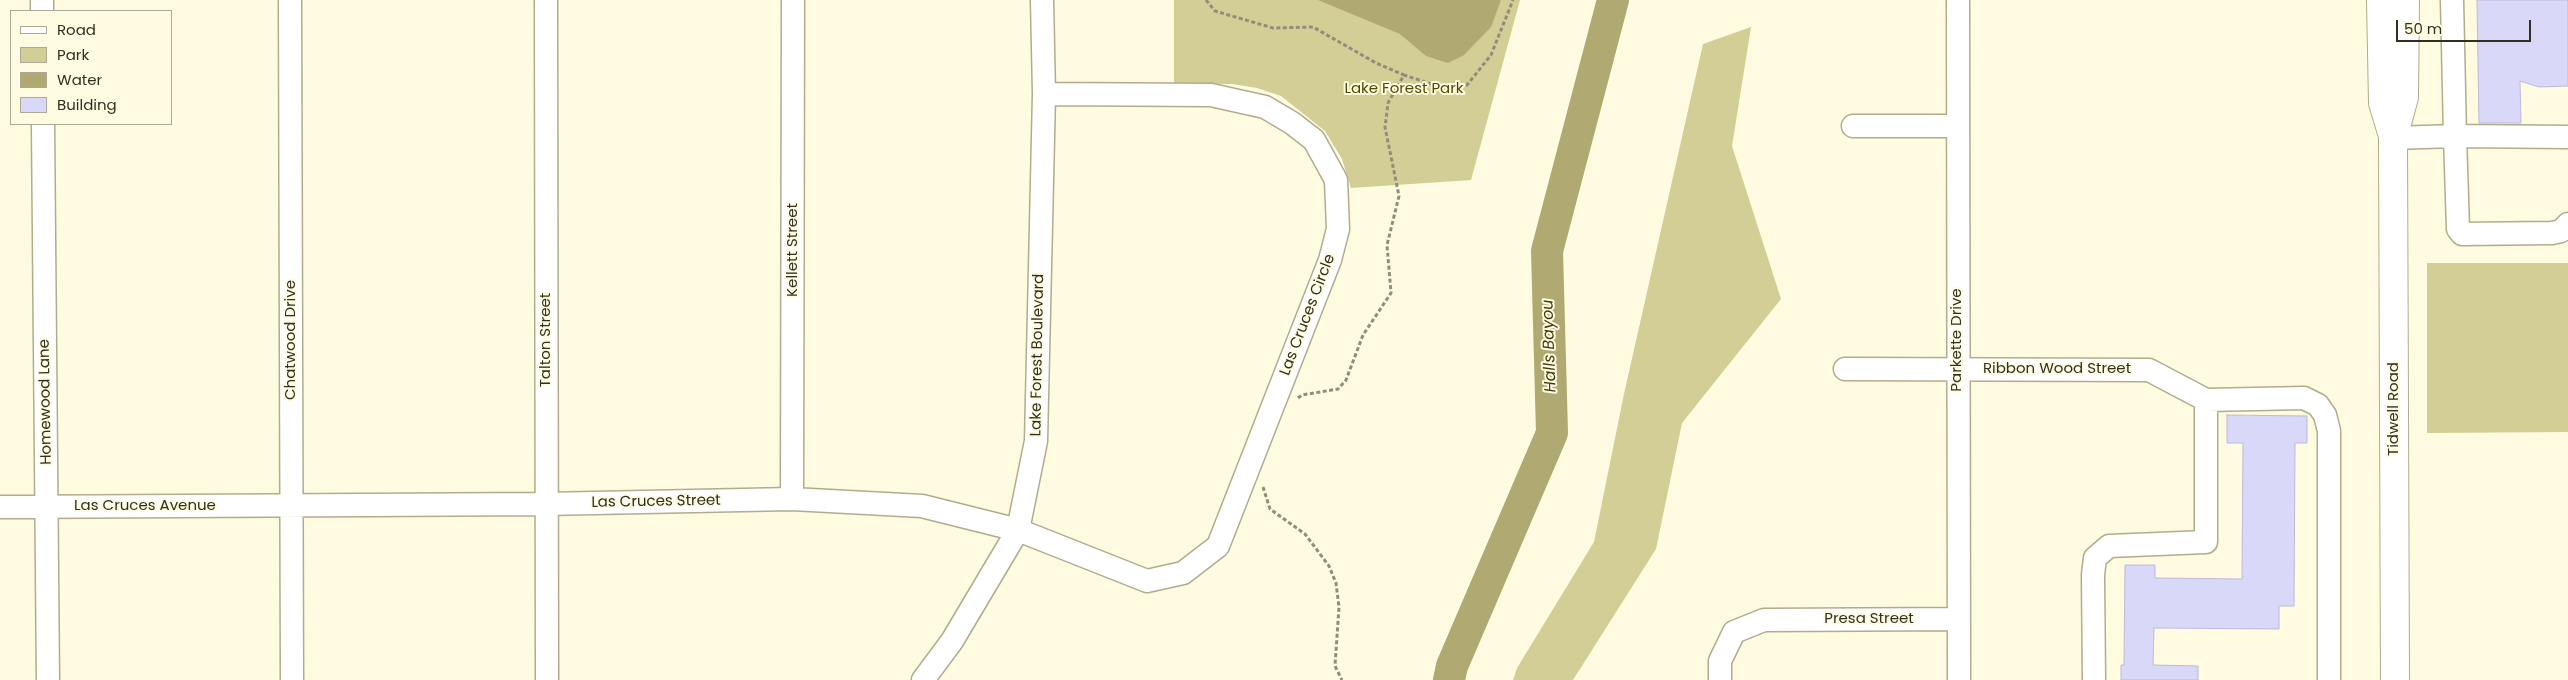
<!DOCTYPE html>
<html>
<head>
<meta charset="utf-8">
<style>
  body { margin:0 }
  #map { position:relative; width:2568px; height:680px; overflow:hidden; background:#fefbe1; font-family:Poppins,sans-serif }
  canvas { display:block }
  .legend { position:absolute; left:10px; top:10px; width:162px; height:115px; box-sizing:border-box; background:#fefbe1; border:1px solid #aca995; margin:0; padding:6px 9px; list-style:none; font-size:15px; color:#302f22 }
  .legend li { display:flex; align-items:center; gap:10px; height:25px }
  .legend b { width:25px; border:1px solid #aca995 }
  .scale { position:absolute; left:2396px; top:20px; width:135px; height:22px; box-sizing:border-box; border:2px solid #302f22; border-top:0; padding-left:6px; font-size:15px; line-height:18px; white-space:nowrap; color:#302f22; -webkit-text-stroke:4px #fefbe1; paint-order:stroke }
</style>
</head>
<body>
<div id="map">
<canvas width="2568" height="680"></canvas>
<ul class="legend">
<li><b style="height:6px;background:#fff"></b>Road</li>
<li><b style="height:14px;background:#d3cd96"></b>Park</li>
<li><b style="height:14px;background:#b0a971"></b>Water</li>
<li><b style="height:14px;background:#dad8f8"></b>Building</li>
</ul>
<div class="scale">50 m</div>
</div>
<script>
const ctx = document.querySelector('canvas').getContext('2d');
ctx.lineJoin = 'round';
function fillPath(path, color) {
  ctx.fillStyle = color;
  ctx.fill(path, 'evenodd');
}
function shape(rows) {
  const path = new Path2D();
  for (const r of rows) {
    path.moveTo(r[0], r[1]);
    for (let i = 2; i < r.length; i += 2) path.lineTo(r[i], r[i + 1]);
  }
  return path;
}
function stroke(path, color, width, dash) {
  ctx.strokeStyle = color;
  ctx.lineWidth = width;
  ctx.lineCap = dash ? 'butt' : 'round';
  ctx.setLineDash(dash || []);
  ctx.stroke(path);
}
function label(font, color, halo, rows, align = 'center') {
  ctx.font = font + ' Poppins,sans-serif';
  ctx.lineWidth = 4;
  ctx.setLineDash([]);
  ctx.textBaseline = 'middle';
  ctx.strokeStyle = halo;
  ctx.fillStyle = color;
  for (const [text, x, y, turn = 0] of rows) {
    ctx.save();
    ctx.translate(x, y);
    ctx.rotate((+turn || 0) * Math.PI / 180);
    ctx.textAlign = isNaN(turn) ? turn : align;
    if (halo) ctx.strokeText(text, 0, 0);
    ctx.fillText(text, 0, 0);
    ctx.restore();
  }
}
fillPath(shape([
  [1174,0,1520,0,1471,180,1351,188,1342,159,1325,131,1281,96,1257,88,1232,84,1174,84],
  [1751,27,1732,146,1781,299,1682,423,1656,549,1573,680,1513,680,1517,668,1594,542,1624,394,1703,44],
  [2427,263,2568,263,2568,432,2427,433]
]), '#d3cd96');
fillPath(shape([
  [1318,0,1501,0,1491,27,1464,55,1448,63,1426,56,1400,34]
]), '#b0a971');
stroke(shape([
  [1449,680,1452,666,1552,433,1547,251,1613,0]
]), '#b0a971', 32);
const building = shape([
  [2477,0,2568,0,2568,86,2539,87,2520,81,2521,123,2479,123,2477,0],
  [2227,415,2307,416,2307,443,2295,443,2294,606,2279,606,2279,629,2154,628,2153,665,2198,666,2198,680,2121,680,2121,665,2124,665,2125,565,2155,565,2155,578,2242,579,2243,443,2227,443,2227,415]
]);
fillPath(building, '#dad8f8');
stroke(building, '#bcbad9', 1);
const minor = shape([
  [42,0,42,11],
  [290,0,292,680],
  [546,0,547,680],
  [1958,0,1959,680],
  [43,124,48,680],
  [1853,126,1957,126],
  [2568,137,2455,136,2458,229,2462,234,2552,233,2561,231,2568,224],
  [2393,138,2455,136,2452,0],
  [1845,369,2149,370,2206,400],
  [792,499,793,0],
  [0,507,545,504,792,499,922,506,1018,530,1147,581,1183,573,1218,546,1330,260,1338,229,1336,180,1314,140,1292,123,1265,107,1211,95,1044,94],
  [923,680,952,641,1018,530,1036,441,1044,94,1042,0],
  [1720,680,1720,661,1734,632,1764,620,1958,619],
  [2094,680,2093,575,2095,558,2109,546,2206,542,2206,400,2304,398,2318,405,2325,415,2329,431,2329,680]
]);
const major = shape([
  [2381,0,2383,103,2393,136],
  [2395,680,2393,138,2404,97,2405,0]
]);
stroke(minor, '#b0ac8d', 25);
stroke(major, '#b0ac8d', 30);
stroke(shape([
  [1206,0,1215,11,1273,28,1313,27,1376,63,1404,75],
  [1298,398,1302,395,1338,389,1346,380,1363,335,1391,293,1387,245,1399,196,1385,127,1388,103,1397,87,1404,75,1447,89,1467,85,1491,55,1513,0],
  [1263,487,1270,509,1305,534,1329,566,1336,583,1339,607,1335,666,1342,680]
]), '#908e7b', 3, [4, 2.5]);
stroke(minor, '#fff', 22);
stroke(major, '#fff', 28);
label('15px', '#524900', '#fefbe1', [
  ["Lake Forest Park",1404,89]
]);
label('15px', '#302f22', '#fefbe1', [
  ["Kellett Street",793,250,-90],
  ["Las Cruces Circle",1308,315,-69],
  ["Chatwood Drive",291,340,-90],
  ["Talton Street",546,340,-90],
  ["Parkette Drive",1957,340,-90],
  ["Lake Forest Boulevard",1038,355,-89],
  ["Ribbon Wood Street",2057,369],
  ["Homewood Lane",46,402,-91],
  ["Tidwell Road",2394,409,-90],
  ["Las Cruces Street",656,502,-1],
  ["Las Cruces Avenue",145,506],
  ["Presa Street",1869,619]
]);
label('italic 16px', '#403a0d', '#fefbe1', [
  ["Halls Bayou",1550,346,-92]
]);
</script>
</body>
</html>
